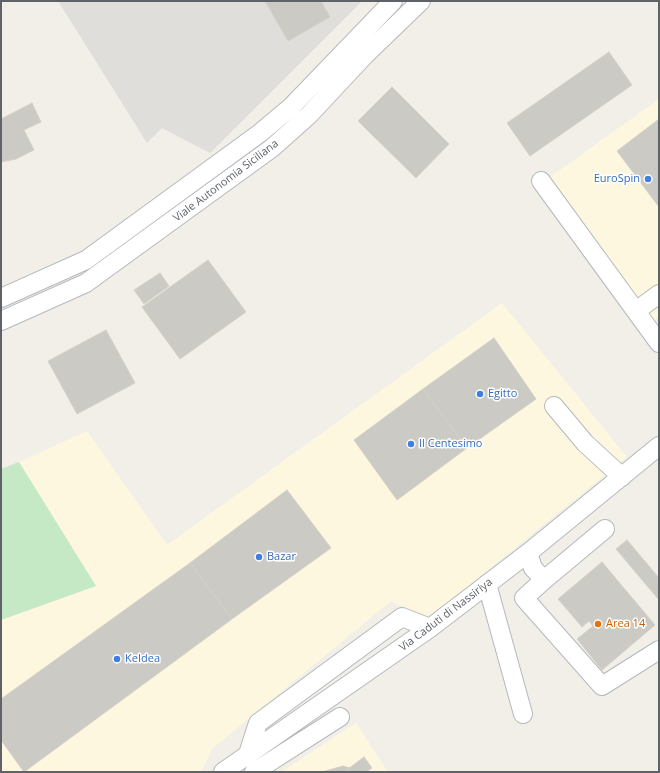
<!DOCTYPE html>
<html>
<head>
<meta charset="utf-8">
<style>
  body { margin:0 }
  #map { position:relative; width:660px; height:773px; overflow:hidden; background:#f1efe8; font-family:"Open Sans",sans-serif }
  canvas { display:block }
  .frame { position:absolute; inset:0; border:2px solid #5f6368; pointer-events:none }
</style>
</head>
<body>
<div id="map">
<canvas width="660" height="773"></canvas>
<div class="frame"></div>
</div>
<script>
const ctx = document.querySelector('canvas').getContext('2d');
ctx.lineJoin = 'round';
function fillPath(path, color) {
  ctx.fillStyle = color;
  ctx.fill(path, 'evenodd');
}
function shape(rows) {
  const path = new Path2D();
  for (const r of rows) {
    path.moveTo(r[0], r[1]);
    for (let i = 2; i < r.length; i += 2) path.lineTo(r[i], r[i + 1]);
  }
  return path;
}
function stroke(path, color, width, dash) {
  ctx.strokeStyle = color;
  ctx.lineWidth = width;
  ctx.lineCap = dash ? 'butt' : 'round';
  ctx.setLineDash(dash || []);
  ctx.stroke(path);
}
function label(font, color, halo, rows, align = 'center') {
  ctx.font = font + ' "Open Sans",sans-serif';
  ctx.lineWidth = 3;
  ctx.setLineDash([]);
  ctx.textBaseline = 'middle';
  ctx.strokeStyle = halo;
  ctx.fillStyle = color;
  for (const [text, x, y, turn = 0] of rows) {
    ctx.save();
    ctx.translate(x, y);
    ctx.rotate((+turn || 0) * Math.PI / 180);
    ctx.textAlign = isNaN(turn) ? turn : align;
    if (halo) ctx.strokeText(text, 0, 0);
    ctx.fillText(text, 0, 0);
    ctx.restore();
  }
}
fillPath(shape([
  [659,99,659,317,652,322,550,177],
  [502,303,627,457,429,618,391,601,212,749,201,772,1,772,1,620,96,586,19,462,87,431,167,545],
  [356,723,388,772,281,772]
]), '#fef7e0');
fillPath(shape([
  [58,1,362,1,210,153,162,128,147,143]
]), '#e0deda');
fillPath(shape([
  [19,462,96,586,1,620,1,469]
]), '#c5e8c5');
const building = shape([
  [265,1,321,1,330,17,288,41,265,1],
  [609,52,632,85,530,156,507,123,609,52],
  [392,87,449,144,416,178,358,121,392,87],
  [32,103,41,122,24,130,34,150,16,159,1,162,1,119,32,103],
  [659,119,659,207,617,151,659,119],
  [208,260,246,312,180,359,142,307,208,260],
  [160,273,169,286,144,304,134,290,160,273],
  [106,330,135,383,77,414,48,361,106,330],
  [494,338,536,399,467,448,423,389,494,338],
  [423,389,467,448,397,500,354,440,423,389],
  [287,490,331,548,232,619,190,563,287,490],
  [627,540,659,578,659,600,616,549,627,540],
  [602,562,655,625,602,670,577,639,593,626,589,621,582,627,558,599,602,562],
  [190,563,232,619,24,772,1,740,1,699,190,563],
  [364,757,372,768,366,772,344,772,364,757],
  [343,766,350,768,344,772,322,772,343,766]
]);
fillPath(building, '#cccac5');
stroke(building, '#d6d1c6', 1);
const minor = shape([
  [541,181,659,343],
  [1,298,86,260,260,133,291,107,393,1],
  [636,311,659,294],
  [1,321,86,283,272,148,309,115,365,55,421,1],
  [554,406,585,443,622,477],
  [528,553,533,568,544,580,605,529],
  [544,580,524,598,602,686,659,650],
  [487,584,523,714],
  [247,757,258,723,402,617,430,628],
  [223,772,430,628,528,553,659,446],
  [254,772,340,717]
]);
stroke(minor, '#b5b8bc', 20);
stroke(minor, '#fff', 18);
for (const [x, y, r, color] of [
  [648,179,4,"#3f7fe0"],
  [480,394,4,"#3f7fe0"],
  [411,444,4,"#3f7fe0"],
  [259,557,4,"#3f7fe0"],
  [598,624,4,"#e8710a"],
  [117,659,4,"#3f7fe0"]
]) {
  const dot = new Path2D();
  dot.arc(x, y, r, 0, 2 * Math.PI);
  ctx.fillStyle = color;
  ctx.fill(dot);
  stroke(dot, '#fff', 1.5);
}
label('11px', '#366cbe', '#fff', [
  ["EuroSpin",640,179,"right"],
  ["Egitto",488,394],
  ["Il Centesimo",419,444],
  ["Bazar",267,557],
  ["KeIdea",125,659]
], 'left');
label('11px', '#5f6368', '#fff', [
  ["Viale Autonomia Siciliana",226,181,-37],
  ["Via Caduti di Nassiriya",446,615,-37]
]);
label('11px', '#c56008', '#fff', [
  ["Area 14",606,624]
], 'left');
</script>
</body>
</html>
